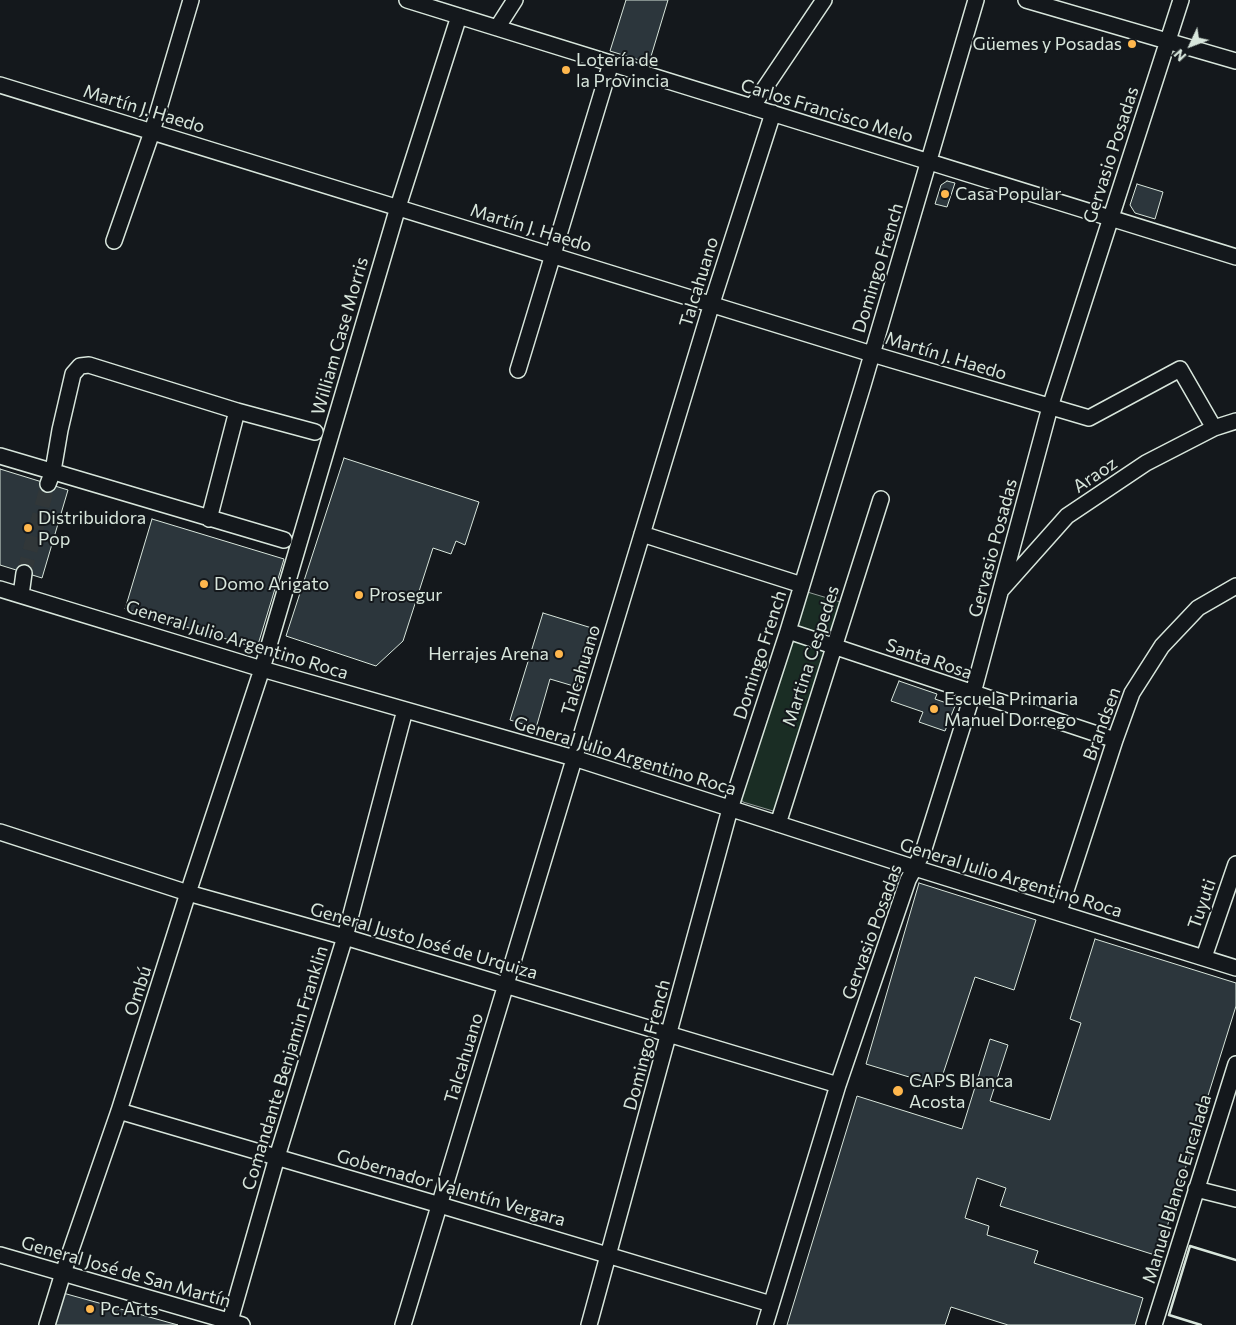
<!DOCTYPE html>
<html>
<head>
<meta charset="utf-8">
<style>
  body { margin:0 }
  #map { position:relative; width:1236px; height:1325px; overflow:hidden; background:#14181c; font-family:Commissioner,sans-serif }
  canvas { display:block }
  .north { position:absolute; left:1166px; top:20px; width:50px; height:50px; -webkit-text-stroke:4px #14181c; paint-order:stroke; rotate:227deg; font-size:14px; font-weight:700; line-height:20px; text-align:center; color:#d8e6dc }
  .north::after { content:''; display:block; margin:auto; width:18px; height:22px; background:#d8e6dc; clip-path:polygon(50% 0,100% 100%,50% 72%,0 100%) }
</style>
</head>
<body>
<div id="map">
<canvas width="1236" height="1325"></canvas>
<div class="north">N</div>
</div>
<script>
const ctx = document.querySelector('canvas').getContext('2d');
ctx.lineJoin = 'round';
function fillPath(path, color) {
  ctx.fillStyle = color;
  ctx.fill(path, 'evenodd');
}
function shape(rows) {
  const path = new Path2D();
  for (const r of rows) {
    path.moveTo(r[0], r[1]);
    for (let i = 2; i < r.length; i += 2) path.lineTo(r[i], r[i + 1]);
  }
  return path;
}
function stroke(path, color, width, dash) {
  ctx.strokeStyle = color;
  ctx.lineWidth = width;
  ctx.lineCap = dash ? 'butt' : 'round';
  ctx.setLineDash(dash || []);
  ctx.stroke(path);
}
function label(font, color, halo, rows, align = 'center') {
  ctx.font = font + ' Commissioner,sans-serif';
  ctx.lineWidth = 4;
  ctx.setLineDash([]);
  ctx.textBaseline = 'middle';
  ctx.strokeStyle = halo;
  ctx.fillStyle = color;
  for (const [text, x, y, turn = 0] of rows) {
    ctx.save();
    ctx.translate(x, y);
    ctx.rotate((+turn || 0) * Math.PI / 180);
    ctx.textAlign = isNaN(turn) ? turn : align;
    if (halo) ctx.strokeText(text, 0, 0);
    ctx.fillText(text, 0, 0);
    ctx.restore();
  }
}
const green = shape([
  [804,591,844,603,829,640,796,630,804,591],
  [794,637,826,648,779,811,773,811,743,802,741,799,790,640,794,637]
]);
fillPath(green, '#1a2d24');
stroke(green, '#939e99', 1);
const building = shape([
  [626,0,668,0,649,63,610,51,626,0],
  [947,181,955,183,947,207,935,204,941,185,947,181],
  [1137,184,1163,192,1155,219,1135,213,1130,205,1137,184],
  [344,458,479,502,465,545,456,541,451,554,433,548,403,641,376,666,286,636,344,458],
  [0,469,68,490,42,578,0,565,0,469],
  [152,519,284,559,257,648,125,609,152,519],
  [543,613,595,629,577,687,550,679,536,728,510,720,543,613],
  [899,681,937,694,935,699,955,706,945,731,919,722,923,712,891,701,899,681],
  [919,883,1036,920,1014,990,975,977,939,1086,866,1064,919,883],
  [1095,939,1236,983,1236,1006,1158,1256,1000,1206,1006,1188,977,1178,965,1218,989,1226,987,1235,1038,1251,1034,1263,1143,1298,1135,1325,1008,1325,951,1307,945,1325,787,1325,857,1096,962,1129,990,1039,1008,1045,990,1101,1050,1120,1081,1023,1070,1019,1095,939],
  [63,1293,178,1325,54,1325,63,1293]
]);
fillPath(building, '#2c363c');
stroke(building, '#d8e6dc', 1);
stroke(shape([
  [24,573,48,484]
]), '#313739', 15, [15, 8]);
const minor = shape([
  [407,0,1236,257],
  [1026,0,1236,61],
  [497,28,515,0],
  [0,85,872,354,1089,418,1180,369,1214,428],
  [752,107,824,0],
  [114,241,152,132,191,0],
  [518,370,611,63],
  [237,411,315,432],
  [0,456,284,540],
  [48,484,53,471,60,430,73,374,80,366,89,365,237,411,209,519],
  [642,534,802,585],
  [0,589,262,669,574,758,915,868,1236,968],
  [1002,589,1067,516,1146,463,1214,428,1236,421],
  [21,595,24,573],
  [788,631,1115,740],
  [778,824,881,499],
  [0,832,188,893,345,937,838,1085],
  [1059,912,1115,740,1132,693,1162,646,1198,608,1236,586],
  [1204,957,1236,864],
  [119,1111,440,1205,771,1304],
  [1196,1189,1236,1199],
  [0,1255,242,1325],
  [230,1321,277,1157,345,937,405,710],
  [47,1325,63,1273,119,1111,188,893,262,669,398,207,459,16],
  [403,1325,712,303,773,113],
  [589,1325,730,809,788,631,863,385,976,0],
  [765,1325,838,1085,908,880,923,852,973,693,1050,407,1181,0],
  [1154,1325,1236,1064]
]);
stroke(minor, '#d8e6dc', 18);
stroke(minor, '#14181c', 15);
stroke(shape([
  [1201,1325,1169,1315,1190,1246,1236,1260]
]), '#d8e6dc', 2.5);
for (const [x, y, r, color] of [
  [1132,44,5,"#ffb74d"],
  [566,70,5,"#ffb74d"],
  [945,194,5,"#ffb74d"],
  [28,528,5,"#ffb74d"],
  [204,584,5,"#ffb74d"],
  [359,595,5,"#ffb74d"],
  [559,654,5,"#ffb74d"],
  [934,709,5,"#ffb74d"],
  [898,1091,6,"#ffb74d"],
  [90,1309,5,"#ffb74d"]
]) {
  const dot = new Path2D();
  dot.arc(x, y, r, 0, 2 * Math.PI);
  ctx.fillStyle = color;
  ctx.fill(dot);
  stroke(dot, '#14181c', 2);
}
label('18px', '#d8e6dc', '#14181c', [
  ["Güemes y Posadas",1122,44,"right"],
  ["Lotería de",576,60],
  ["la Provincia",576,81],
  ["Casa Popular",955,194],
  ["Distribuidora",38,518],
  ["Pop",38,539],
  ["Domo Arigato",214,584],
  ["Prosegur",369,595],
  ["Herrajes Arena",549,654,"right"],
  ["Escuela Primaria",944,699],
  ["Manuel Dorrego",944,720],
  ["CAPS Blanca",909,1081],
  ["Acosta",909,1102],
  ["Pc Arts",100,1309]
], 'left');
label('18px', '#d8e6dc', '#14181c', [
  ["Martín J. Haedo",144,109,17],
  ["Carlos Francisco Melo",827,111,17],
  ["Gervasio Posadas",1111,155,-72],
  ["Martín J. Haedo",531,228,17],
  ["Domingo French",878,268,-73],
  ["Talcahuano",699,282,-73],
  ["William Case Morris",340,336,-74],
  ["Martín J. Haedo",946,356,17],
  ["Araoz",1095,475,-34],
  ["Gervasio Posadas",993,548,-75],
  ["General Julio Argentino Roca",237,640,17],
  ["Domingo French",760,655,-72],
  ["Martina Cespedes",811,656,-72],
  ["Santa Rosa",929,659,19],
  ["Talcahuano",581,670,-73],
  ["Brandsen",1102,724,-70],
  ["General Julio Argentino Roca",625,756,17],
  ["General Julio Argentino Roca",1011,878,17],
  ["Tuyuti",1202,904,-71],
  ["Gervasio Posadas",872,932,-70],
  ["General Justo José de Urquiza",424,941,16],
  ["Ombú",138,991,-72],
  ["Domingo French",647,1045,-75],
  ["Talcahuano",464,1058,-73],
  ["Comandante Benjamin Franklin",285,1068,-73],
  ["Gobernador Valentín Vergara",451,1188,16],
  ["Manuel Blanco Encalada",1177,1189,-73],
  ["General José de San Martín",126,1272,16]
]);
</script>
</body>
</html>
